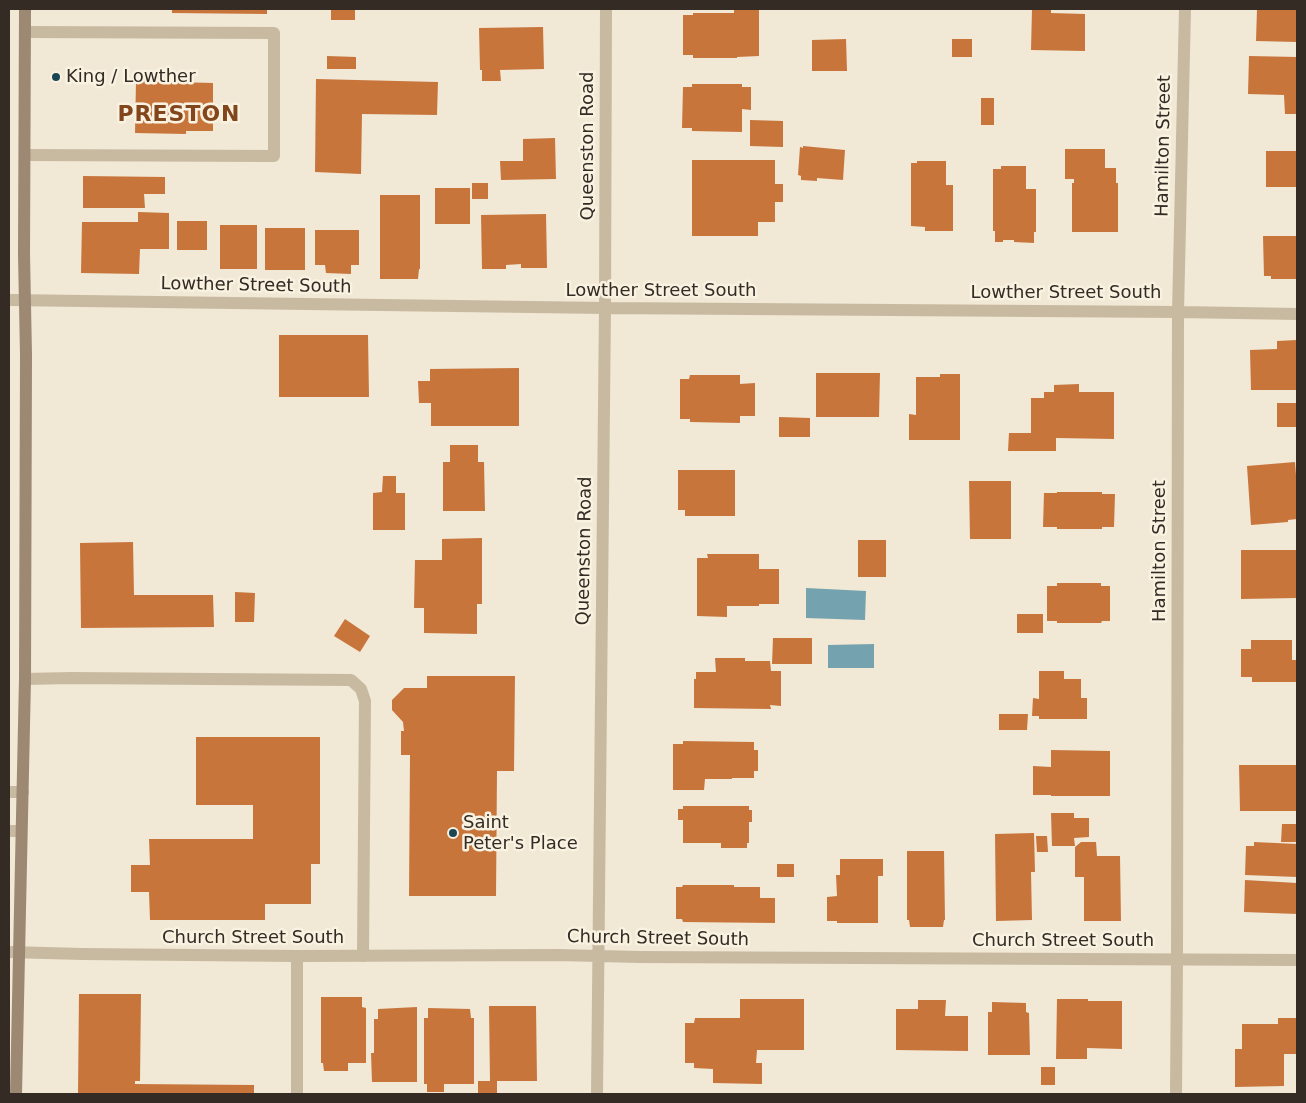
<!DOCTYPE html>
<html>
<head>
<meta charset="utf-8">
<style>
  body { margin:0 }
  #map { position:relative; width:1306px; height:1103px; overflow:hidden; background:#f1e8d5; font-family:"DejaVu Sans",sans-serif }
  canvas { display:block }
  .frame { position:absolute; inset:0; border:10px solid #332b24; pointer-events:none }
</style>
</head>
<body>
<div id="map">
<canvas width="1306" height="1103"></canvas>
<div class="frame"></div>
</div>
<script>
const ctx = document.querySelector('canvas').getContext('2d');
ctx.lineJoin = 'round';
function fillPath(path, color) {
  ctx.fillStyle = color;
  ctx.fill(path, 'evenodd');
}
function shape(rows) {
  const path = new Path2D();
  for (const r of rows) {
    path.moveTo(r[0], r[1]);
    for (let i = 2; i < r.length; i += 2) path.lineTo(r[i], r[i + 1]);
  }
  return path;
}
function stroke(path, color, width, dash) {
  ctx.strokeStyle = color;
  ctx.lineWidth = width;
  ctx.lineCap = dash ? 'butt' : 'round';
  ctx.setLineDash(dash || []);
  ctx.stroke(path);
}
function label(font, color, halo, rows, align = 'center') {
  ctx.font = font + ' "DejaVu Sans",sans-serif';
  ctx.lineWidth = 5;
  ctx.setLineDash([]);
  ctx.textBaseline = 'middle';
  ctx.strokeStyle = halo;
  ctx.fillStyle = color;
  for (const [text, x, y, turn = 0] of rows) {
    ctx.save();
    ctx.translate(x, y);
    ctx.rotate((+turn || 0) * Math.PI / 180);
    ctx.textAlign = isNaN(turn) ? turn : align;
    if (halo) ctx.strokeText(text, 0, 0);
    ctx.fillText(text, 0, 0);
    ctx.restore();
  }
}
fillPath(shape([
  [806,588,866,591,865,620,806,618],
  [874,644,874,668,828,668,828,645]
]), '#74a2ae');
fillPath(shape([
  [172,9,267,9,267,14,172,13],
  [331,9,355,9,355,20,331,20],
  [734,9,759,9,759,56,737,57,737,58,693,58,693,55,683,55,683,15,693,15,693,13,734,13],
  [1032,9,1051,9,1051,13,1085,14,1085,51,1031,50],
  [1257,9,1297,9,1297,42,1256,41],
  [543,27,544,69,500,70,501,81,482,81,482,70,480,70,479,28],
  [846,39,847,71,812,71,812,40],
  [952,39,972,39,972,57,952,57],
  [327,56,356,57,356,69,327,69],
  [1249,56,1297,57,1297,114,1285,114,1284,95,1248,94],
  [316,79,438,82,437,115,362,114,361,174,315,172],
  [136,81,213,83,213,131,186,131,186,134,135,133],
  [692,84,742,84,742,87,751,87,751,110,742,109,742,132,692,131,692,128,682,128,683,87,692,87],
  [981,98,994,98,994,125,981,125],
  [750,120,783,121,783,147,750,146],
  [555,138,556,179,501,180,500,161,523,161,523,139],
  [803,146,845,150,843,180,817,178,817,181,801,180,801,176,798,175,800,147,803,148],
  [1065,149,1105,149,1105,168,1116,168,1116,183,1118,183,1118,232,1072,232,1072,183,1074,183,1074,179,1065,179],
  [1266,151,1297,151,1297,187,1266,187],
  [692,160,775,160,775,184,783,184,783,202,775,202,775,222,758,222,758,236,692,236],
  [917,161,946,161,946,185,953,185,953,231,925,231,925,227,911,226,911,163,917,163],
  [1001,166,1026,166,1026,189,1036,189,1036,232,1034,232,1034,243,1014,242,1014,240,1003,240,1003,242,995,242,995,231,993,231,993,169,1001,169],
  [83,176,165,177,165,194,144,194,145,208,83,208],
  [472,183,488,183,488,199,472,199],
  [435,188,470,188,470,224,435,224],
  [380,195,420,195,420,269,419,269,418,279,380,279],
  [138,212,169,213,169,249,140,249,139,274,81,273,82,222,138,222],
  [546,214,547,268,521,268,521,264,506,265,506,269,482,269,481,215],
  [177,221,207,221,207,250,177,250],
  [220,225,257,225,257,269,220,269],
  [265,228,305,228,305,270,265,270],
  [315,230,359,230,359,265,351,265,351,274,326,273,325,265,315,265],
  [1263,236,1297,236,1297,279,1271,279,1271,276,1264,276],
  [279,335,368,335,369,397,279,397],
  [1297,340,1297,390,1251,390,1250,350,1277,349,1277,341],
  [519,368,519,426,431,426,431,403,419,403,418,381,430,381,430,369],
  [816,373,880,373,879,417,816,417],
  [940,374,960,374,960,440,909,440,909,414,916,415,916,377,940,377],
  [690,375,740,375,740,384,755,383,755,416,740,416,740,423,690,422,690,419,680,419,680,379,689,379],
  [1079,384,1079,392,1114,392,1114,439,1056,438,1056,451,1008,451,1009,433,1031,433,1031,398,1044,398,1044,392,1054,392,1054,385],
  [1277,403,1297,403,1297,427,1277,427],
  [779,417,810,418,810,437,779,437],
  [450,445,478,445,478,462,484,462,485,511,443,511,443,462,450,462],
  [1295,462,1297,488,1297,498,1296,498,1297,519,1288,520,1288,522,1251,525,1247,466],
  [678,470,735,470,735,516,685,516,685,510,678,510],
  [383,476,396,476,396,493,405,493,405,530,373,530,373,493,382,492],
  [969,481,1011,481,1011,539,970,539],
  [1057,492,1102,492,1102,494,1115,494,1114,527,1102,527,1102,529,1057,529,1057,527,1043,527,1044,493,1057,493],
  [482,538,482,604,477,604,477,634,424,633,424,608,414,608,415,560,442,560,442,539],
  [858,540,886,540,886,577,858,577],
  [133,542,134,595,213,595,214,627,81,628,80,543],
  [1241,550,1297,550,1297,598,1241,599],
  [707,554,759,554,759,569,779,569,779,604,759,604,759,606,727,606,727,617,697,616,697,558,708,558],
  [1057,583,1101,583,1101,586,1110,586,1110,621,1102,621,1101,623,1057,623,1057,621,1047,621,1047,586,1057,586],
  [235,592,255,593,254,622,235,622],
  [1017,614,1043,614,1043,633,1017,633],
  [345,619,370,636,360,652,334,636],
  [773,638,812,638,812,664,772,664],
  [1251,640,1292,640,1292,660,1297,660,1297,682,1252,682,1252,677,1241,677,1241,649,1251,649],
  [715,658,745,658,745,661,770,661,771,671,781,671,781,706,770,705,771,709,694,708,694,679,696,679,696,672,716,672],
  [1039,671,1064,671,1064,679,1081,679,1081,698,1087,698,1087,719,1039,719,1039,716,1032,716,1033,698,1039,699],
  [427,676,515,676,514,771,497,771,496,896,409,896,410,755,401,755,401,731,404,731,403,722,392,710,392,700,404,688,427,688],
  [999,714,1028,714,1027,730,999,730],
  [196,737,320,737,320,864,311,864,311,904,265,904,265,920,150,920,149,892,131,892,131,865,150,865,149,839,253,839,253,805,196,805],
  [683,741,754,742,754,750,758,750,758,771,754,771,754,778,732,778,732,779,705,779,704,790,673,790,673,744,683,744],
  [1051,750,1110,751,1110,796,1051,796,1051,795,1033,795,1033,766,1051,767],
  [1239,765,1297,765,1297,811,1240,811],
  [683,806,749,806,749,810,752,810,752,822,749,822,749,843,747,843,747,848,721,848,721,843,683,843,683,820,678,820,678,809,683,809],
  [1051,813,1074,813,1074,818,1089,818,1089,837,1074,838,1075,846,1052,846],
  [1282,824,1297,824,1297,842,1281,842],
  [1034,833,1035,872,1031,872,1032,920,996,921,995,834],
  [1036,836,1047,836,1048,852,1037,852],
  [1081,842,1096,842,1097,856,1120,856,1121,921,1084,921,1084,877,1075,877,1075,847],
  [1254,842,1297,844,1297,877,1245,875,1246,846,1254,846],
  [907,851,944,851,945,920,944,920,943,927,910,927,909,920,907,920],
  [840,859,883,859,883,876,878,876,878,923,837,923,837,921,827,921,827,897,837,896,836,875,840,875],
  [777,864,794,864,794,877,777,877],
  [1245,880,1297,883,1297,914,1244,912],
  [683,885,734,885,734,887,760,887,760,898,775,898,775,923,683,922,682,919,676,919,676,887,682,887],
  [79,994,141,994,140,1081,135,1081,135,1084,254,1085,254,1094,78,1094],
  [321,997,362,997,362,1007,366,1008,366,1063,348,1063,348,1071,324,1071,323,1063,321,1063],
  [740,999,804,999,804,1050,757,1050,756,1063,762,1063,762,1084,713,1083,713,1069,694,1068,694,1063,685,1063,685,1023,694,1023,695,1018,740,1018],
  [1057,999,1088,999,1088,1001,1122,1001,1122,1049,1087,1048,1087,1059,1056,1059],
  [918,1000,946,1000,945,1016,968,1016,968,1051,896,1050,896,1009,918,1009],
  [992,1002,1026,1003,1026,1012,1029,1013,1030,1055,988,1055,988,1012,992,1012],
  [489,1006,536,1006,537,1081,497,1081,497,1094,478,1094,478,1081,490,1081],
  [417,1007,417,1082,372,1082,371,1053,374,1053,374,1019,378,1019,378,1009],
  [428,1008,470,1009,471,1018,474,1018,474,1084,444,1084,444,1092,427,1092,427,1084,424,1084,424,1018,428,1018],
  [1278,1018,1297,1018,1297,1054,1284,1054,1284,1086,1235,1087,1235,1049,1242,1049,1242,1024,1278,1024],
  [1041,1067,1055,1067,1055,1085,1041,1085]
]), '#c8753c');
stroke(shape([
  [25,155,274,156,274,33,25,32],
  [25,679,71,678,351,680,361,689,365,701,363,956],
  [9,792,23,792],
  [9,831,21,831],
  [297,956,297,1094]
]), '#c8baa1', 12);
stroke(shape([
  [9,300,605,308,1178,312,1297,314],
  [9,952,82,954,297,956,558,955,640,957,1297,960],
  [597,1094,605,308,606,9],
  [1176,1094,1177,958,1178,312,1185,9]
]), '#c8baa1', 12);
stroke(shape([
  [16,1094,25,679,26,355,24,254,25,9]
]), '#9c8873', 12);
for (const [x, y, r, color] of [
  [56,77,5,"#1a4754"],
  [453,833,5,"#1a4754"]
]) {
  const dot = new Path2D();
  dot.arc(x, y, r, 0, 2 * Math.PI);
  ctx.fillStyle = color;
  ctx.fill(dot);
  stroke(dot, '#f9f2e1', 2);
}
label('18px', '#332b24', '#f9f2e1', [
  ["King / Lowther",66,77],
  ["Saint",463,823],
  ["Peter's Place",463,844]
], 'left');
label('18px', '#332b24', '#f9f2e1', [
  ["Queenston Road",588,146,-90],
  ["Hamilton Street",1164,146,-89],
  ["Lowther Street South",256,286,1],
  ["Lowther Street South",661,291],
  ["Lowther Street South",1066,293],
  ["Queenston Road",585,551,-89],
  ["Hamilton Street",1160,551,-90],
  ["Church Street South",253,938],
  ["Church Street South",658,939,1],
  ["Church Street South",1063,941]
]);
ctx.letterSpacing = '1px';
label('bold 22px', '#82451c', '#f9f2e1', [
  ["PRESTON",179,115]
]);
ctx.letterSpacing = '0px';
</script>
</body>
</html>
